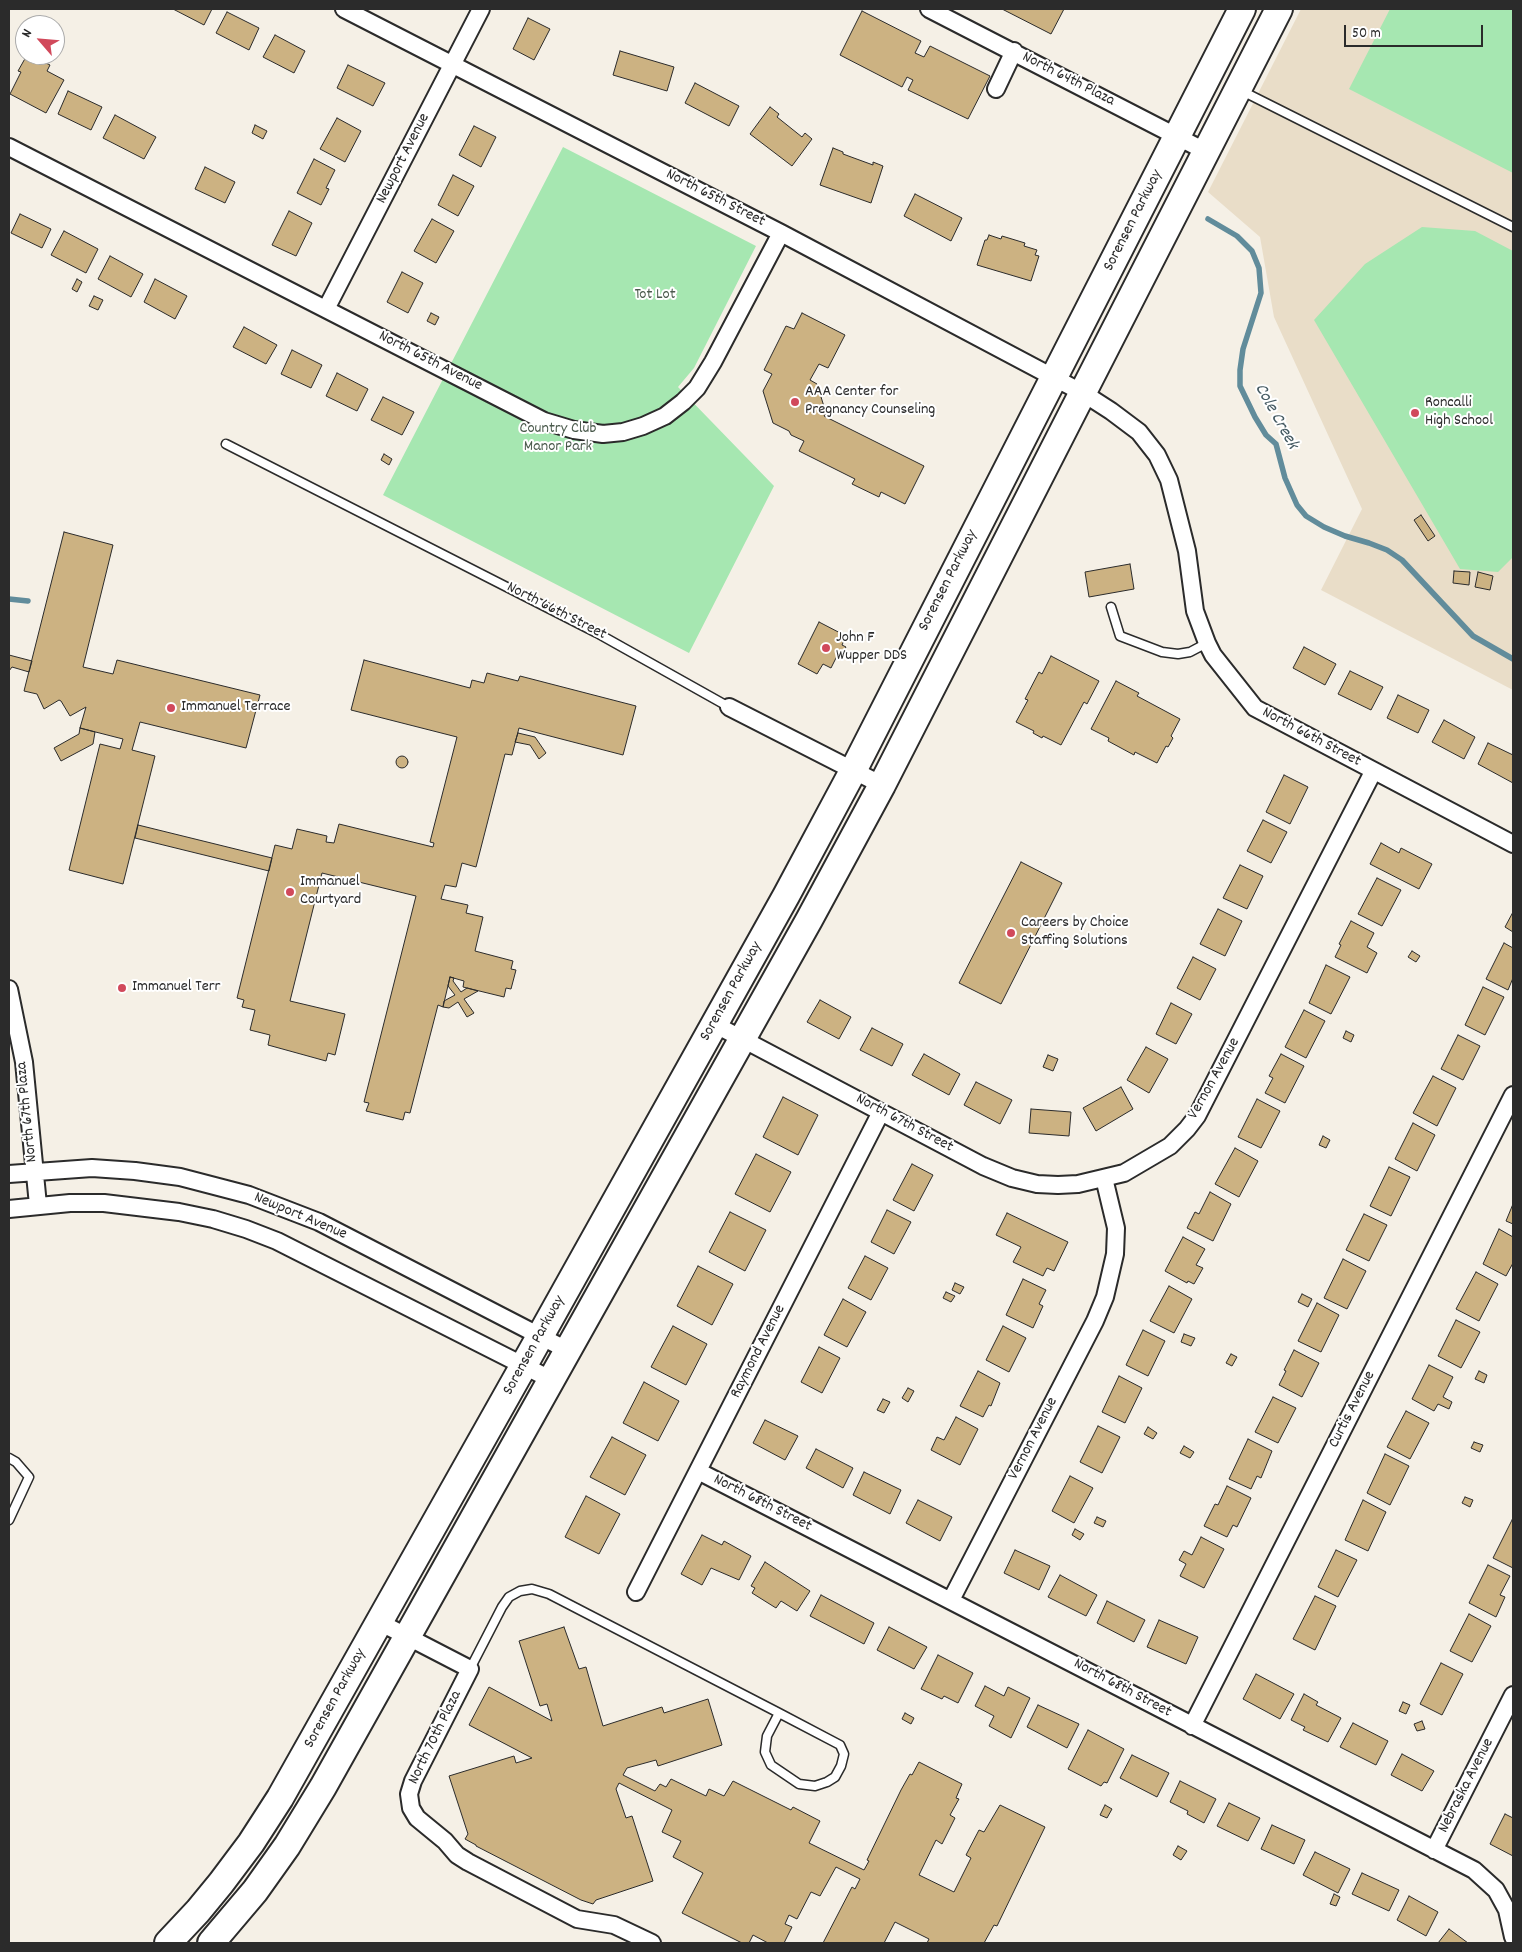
<!DOCTYPE html>
<html>
<head>
<meta charset="utf-8">
<style>
  body { margin:0 }
  #map { position:relative; width:1522px; height:1952px; overflow:hidden; background:#f5f0e6; font-family:Dekko,sans-serif }
  canvas { display:block }
  .frame { position:absolute; inset:0; border:10px solid #2b2b2b; pointer-events:none }
  .north { position:absolute; left:15px; top:15px; width:50px; height:50px; box-sizing:border-box; background:#fff; border:1px solid #aaa; border-radius:50%; rotate:297deg; font-size:14px; font-weight:700; line-height:20px; text-align:center; color:#2b2b2b }
  .north::after { content:''; display:block; margin:auto; width:18px; height:22px; background:#d1495b; clip-path:polygon(50% 0,100% 100%,50% 72%,0 100%) }
  .scale { position:absolute; left:1344px; top:25px; width:139px; height:22px; box-sizing:border-box; border:2px solid #2b2b2b; border-top:0; padding-left:6px; font-size:15px; line-height:18px; white-space:nowrap; color:#2b2b2b; -webkit-text-stroke:4px #fff; paint-order:stroke }
</style>
</head>
<body>
<div id="map">
<canvas width="1522" height="1952"></canvas>
<div class="frame"></div>
<div class="north">N</div>
<div class="scale">50 m</div>
</div>
<script>
const ctx = document.querySelector('canvas').getContext('2d');
ctx.lineJoin = 'round';
function fillPath(path, color) {
  ctx.fillStyle = color;
  ctx.fill(path, 'evenodd');
}
function shape(rows) {
  const path = new Path2D();
  for (const r of rows) {
    if (r.length === 3) {
      path.moveTo(r[0] + r[2], r[1]);
      path.arc(r[0], r[1], r[2], 0, 2 * Math.PI);
      continue;
    }
    path.moveTo(r[0], r[1]);
    for (let i = 2; i < r.length; i += 2) path.lineTo(r[i], r[i + 1]);
  }
  return path;
}
function stroke(path, color, width, dash) {
  ctx.strokeStyle = color;
  ctx.lineWidth = width;
  ctx.lineCap = dash ? 'butt' : 'round';
  ctx.setLineDash(dash || []);
  ctx.stroke(path);
}
function label(font, color, halo, rows, align = 'center') {
  ctx.font = font + ' Dekko,sans-serif';
  ctx.lineWidth = 4;
  ctx.setLineDash([]);
  ctx.textBaseline = 'middle';
  ctx.strokeStyle = halo;
  ctx.fillStyle = color;
  for (const [text, x, y, turn = 0] of rows) {
    ctx.save();
    ctx.translate(x, y);
    ctx.rotate((+turn || 0) * Math.PI / 180);
    ctx.textAlign = isNaN(turn) ? turn : align;
    if (halo) ctx.strokeText(text, 0, 0);
    ctx.fillText(text, 0, 0);
    ctx.restore();
  }
}
fillPath(shape([
  [1301,9,1513,9,1513,690,1321,590,1362,509,1274,317,1260,237,1208,192]
]), '#e9ddc8');
fillPath(shape([
  [1390,9,1513,9,1513,173,1349,89],
  [563,147,756,246,694,368,678,387,774,486,689,653,383,495],
  [1422,227,1475,231,1513,251,1513,557,1498,572,1460,569,1314,320,1365,264]
]), '#a6e7b1');
stroke(shape([
  [1208,219,1237,236,1252,251,1259,268,1261,293,1243,349,1240,370,1240,386,1255,417,1266,435,1276,444,1285,478,1297,505,1306,516,1324,527,1345,536,1369,543,1387,550,1402,560,1473,636,1513,659],
  [9,599,28,601]
]), '#618c9b', 5.5);
const building = shape([
  [173,9,212,9,204,25,173,9],
  [1002,9,1064,9,1051,34,1002,9],
  [862,11,921,41,915,53,924,57,930,46,990,76,968,119,908,90,913,80,907,77,902,87,840,55,862,11],
  [227,12,259,28,249,50,216,33,227,12],
  [528,18,550,29,534,60,513,49,528,18],
  [275,35,305,51,294,73,263,57,275,35],
  [620,51,674,67,667,91,613,75,620,51],
  [27,55,30,55,50,65,47,71,64,80,46,113,10,94,21,72,18,71,27,55],
  [348,65,385,83,373,106,337,88,348,65],
  [695,83,739,106,729,126,685,103,695,83],
  [68,91,102,107,91,130,58,114,68,91],
  [770,107,779,114,777,117,802,137,805,133,812,139,792,166,750,134,770,107],
  [115,115,156,137,144,159,103,138,115,115],
  [337,118,361,131,345,162,320,149,337,118],
  [255,125,267,131,263,139,252,133,255,125],
  [474,126,496,137,481,167,459,155,474,126],
  [833,148,843,152,843,154,873,165,873,162,883,166,871,203,820,185,833,148],
  [314,159,335,170,326,188,329,189,321,205,297,193,314,159],
  [205,167,235,182,225,203,195,189,205,167],
  [453,175,474,186,458,216,438,205,453,175],
  [915,194,962,218,951,241,904,216,915,194],
  [289,211,312,223,296,256,272,245,289,211],
  [20,214,51,229,42,248,11,233,20,214],
  [432,219,454,231,436,263,414,251,432,219],
  [64,231,98,249,86,273,51,255,64,231],
  [989,235,1001,239,1002,236,1025,243,1024,246,1037,250,1035,255,1039,256,1031,281,977,265,985,240,987,240,989,235],
  [110,256,143,274,131,297,98,279,110,256],
  [402,272,423,283,408,313,387,302,402,272],
  [77,279,82,282,77,292,72,289,77,279],
  [155,279,187,296,175,319,144,302,155,279],
  [94,296,103,300,98,310,89,306,94,296],
  [431,313,439,317,435,325,427,321,431,313],
  [802,313,845,335,828,368,819,364,810,380,817,384,826,413,824,416,924,466,905,504,881,492,879,497,852,484,855,479,799,451,804,441,791,435,789,431,773,423,763,391,772,374,764,370,786,326,794,329,802,313],
  [244,327,277,345,266,364,233,347,244,327],
  [292,350,322,365,311,388,281,374,292,350],
  [337,373,368,389,357,411,326,396,337,373],
  [383,397,414,412,402,435,371,420,383,397],
  [384,454,392,459,389,465,381,460,384,454],
  [1421,515,1435,536,1428,541,1414,520,1421,515],
  [64,532,113,545,83,667,113,674,117,660,260,695,246,748,140,722,132,750,155,756,123,884,69,870,100,744,120,749,123,739,80,728,86,707,70,716,61,701,59,700,44,709,37,694,24,691,64,532],
  [1130,564,1134,589,1089,597,1085,572,1130,564],
  [1454,571,1470,572,1469,585,1453,583,1454,571],
  [1478,572,1493,576,1490,590,1475,587,1478,572],
  [819,622,846,636,842,645,846,647,843,652,840,650,831,668,823,664,817,674,798,664,819,622],
  [1304,647,1336,664,1325,685,1293,668,1304,647],
  [9,655,32,661,29,672,12,667,9,671,9,655],
  [1051,656,1099,681,1087,704,1084,702,1061,745,1043,736,1042,738,1033,733,1034,731,1016,722,1028,700,1025,699,1039,672,1042,674,1051,656],
  [364,660,470,688,472,680,484,683,487,673,518,681,520,676,636,706,623,755,519,728,512,755,505,754,476,867,462,863,456,887,445,885,441,899,468,905,466,913,483,917,475,951,513,961,511,969,516,970,511,989,506,988,504,997,463,987,464,981,450,977,443,1007,438,1005,410,1113,405,1112,403,1120,366,1111,369,1103,364,1102,416,896,322,873,290,1001,345,1014,335,1055,328,1053,326,1061,268,1045,270,1035,250,1030,255,1010,242,1007,244,1000,237,998,275,845,292,849,297,829,327,836,326,842,334,843,339,824,433,847,434,843,430,842,457,737,351,710,364,660],
  [1350,671,1383,687,1371,710,1338,694,1350,671],
  [1116,681,1139,693,1137,696,1180,719,1171,736,1173,738,1168,747,1166,746,1157,763,1135,752,1134,755,1108,741,1109,738,1091,729,1116,681],
  [1398,695,1429,710,1418,733,1387,718,1398,695],
  [1444,720,1475,737,1464,759,1432,742,1444,720],
  [80,728,95,732,93,744,61,761,54,748,79,734,80,728],
  [518,733,535,737,546,753,539,759,530,745,515,742,518,733],
  [1488,743,1513,755,1513,783,1478,764,1488,743],
  [402,762,6],
  [1284,775,1308,787,1290,824,1266,812,1284,775],
  [1263,820,1287,832,1271,863,1247,851,1263,820],
  [138,825,272,858,269,871,135,838,138,825],
  [1381,843,1399,853,1401,848,1432,864,1419,889,1370,864,1381,843],
  [1021,862,1062,883,1001,1004,959,983,1021,862],
  [1240,865,1263,876,1247,909,1223,898,1240,865],
  [1377,878,1401,890,1382,926,1358,914,1377,878],
  [1218,909,1242,921,1225,956,1200,944,1218,909],
  [1513,912,1513,932,1505,927,1513,912],
  [1351,921,1374,933,1367,947,1377,953,1367,973,1335,957,1341,945,1339,944,1351,921],
  [1504,943,1513,948,1513,978,1508,990,1486,979,1504,943],
  [1412,951,1420,956,1416,962,1408,957,1412,951],
  [1193,957,1216,969,1200,1000,1177,988,1193,957],
  [1326,965,1350,977,1331,1014,1309,1003,1326,965],
  [450,977,454,978,453,981,461,992,467,988,478,991,464,999,474,1013,467,1017,458,1002,449,1008,443,1007,444,1001,455,995,448,986,450,977],
  [1483,987,1504,997,1485,1035,1465,1025,1483,987],
  [820,1000,851,1017,839,1039,807,1022,820,1000],
  [1171,1003,1192,1014,1176,1044,1156,1034,1171,1003],
  [1304,1010,1325,1021,1306,1058,1285,1047,1304,1010],
  [872,1028,903,1044,892,1066,860,1050,872,1028],
  [1346,1031,1354,1035,1351,1042,1343,1038,1346,1031],
  [1458,1035,1480,1046,1463,1080,1441,1069,1458,1035],
  [1146,1047,1168,1059,1149,1093,1127,1080,1146,1047],
  [924,1054,960,1074,949,1095,912,1075,924,1054],
  [1281,1054,1304,1066,1285,1103,1265,1093,1273,1078,1269,1076,1281,1054],
  [1048,1055,1058,1059,1053,1071,1043,1067,1048,1055],
  [1433,1076,1456,1088,1437,1126,1413,1113,1433,1076],
  [976,1082,1012,1100,1000,1124,964,1105,976,1082],
  [1121,1087,1133,1109,1096,1131,1083,1108,1121,1087],
  [783,1097,818,1115,798,1155,763,1137,783,1097],
  [1257,1099,1280,1111,1261,1148,1238,1137,1257,1099],
  [1031,1109,1071,1112,1069,1136,1029,1133,1031,1109],
  [1413,1123,1435,1135,1417,1171,1395,1159,1413,1123],
  [1323,1136,1330,1140,1326,1148,1319,1145,1323,1136],
  [1235,1148,1258,1161,1239,1197,1215,1184,1235,1148],
  [756,1154,791,1172,770,1212,735,1194,756,1154],
  [912,1164,933,1175,914,1211,893,1200,912,1164],
  [1389,1167,1410,1177,1391,1216,1370,1206,1389,1167],
  [1210,1192,1231,1204,1213,1241,1187,1228,1195,1212,1199,1214,1210,1192],
  [1513,1204,1513,1224,1506,1221,1513,1204],
  [887,1210,911,1222,894,1254,871,1242,887,1210],
  [730,1212,766,1230,745,1271,709,1252,730,1212],
  [1007,1213,1068,1242,1054,1271,1047,1268,1043,1276,1013,1262,1021,1247,996,1235,1007,1213],
  [1364,1214,1387,1225,1369,1261,1346,1250,1364,1214],
  [1499,1229,1513,1237,1513,1263,1506,1276,1483,1264,1499,1229],
  [1183,1237,1205,1249,1196,1265,1203,1268,1194,1284,1188,1281,1187,1283,1165,1271,1183,1237],
  [865,1256,888,1268,871,1300,848,1288,865,1256],
  [1343,1259,1366,1271,1347,1309,1324,1298,1343,1259],
  [698,1266,733,1284,712,1325,677,1306,698,1266],
  [1476,1272,1498,1284,1479,1321,1456,1309,1476,1272],
  [1023,1279,1046,1290,1039,1304,1043,1306,1033,1328,1006,1315,1023,1279],
  [955,1283,964,1287,960,1294,952,1290,955,1283],
  [1169,1286,1192,1299,1174,1333,1150,1321,1169,1286],
  [946,1292,955,1296,951,1302,943,1298,946,1292],
  [1302,1294,1312,1299,1308,1307,1298,1302,1302,1294],
  [843,1299,866,1312,847,1347,824,1335,843,1299],
  [1317,1303,1339,1315,1321,1352,1298,1341,1317,1303],
  [1456,1320,1480,1332,1461,1368,1438,1356,1456,1320],
  [673,1326,707,1344,686,1385,651,1367,673,1326],
  [1003,1326,1026,1338,1009,1372,986,1360,1003,1326],
  [1143,1330,1165,1341,1148,1376,1126,1365,1143,1330],
  [1184,1334,1195,1338,1191,1346,1181,1342,1184,1334],
  [819,1347,840,1358,822,1393,801,1382,819,1347],
  [1294,1350,1319,1363,1302,1397,1279,1385,1286,1371,1284,1370,1294,1350],
  [1231,1354,1237,1357,1232,1366,1226,1363,1231,1354],
  [1429,1365,1453,1377,1443,1397,1452,1402,1449,1409,1438,1404,1434,1411,1412,1399,1429,1365],
  [978,1371,1000,1383,991,1406,989,1405,983,1417,960,1406,978,1371],
  [1479,1371,1487,1375,1484,1383,1475,1379,1479,1371],
  [1119,1376,1142,1388,1125,1423,1102,1412,1119,1376],
  [644,1382,679,1401,658,1441,623,1423,644,1382],
  [908,1388,914,1391,908,1402,902,1398,908,1388],
  [1273,1397,1296,1408,1278,1443,1255,1432,1273,1397],
  [883,1399,890,1402,884,1413,877,1410,883,1399],
  [1406,1411,1429,1423,1410,1459,1387,1447,1406,1411],
  [956,1417,978,1429,960,1465,931,1450,937,1437,944,1440,956,1417],
  [765,1420,798,1436,785,1460,753,1443,765,1420],
  [1098,1426,1120,1437,1102,1473,1080,1462,1098,1426],
  [1148,1427,1157,1433,1153,1439,1144,1434,1148,1427],
  [612,1437,646,1455,625,1495,590,1477,612,1437],
  [1248,1439,1272,1451,1261,1478,1257,1476,1251,1489,1229,1479,1248,1439],
  [1474,1442,1483,1445,1480,1452,1471,1448,1474,1442],
  [1184,1446,1194,1452,1190,1458,1180,1453,1184,1446],
  [816,1449,853,1468,843,1488,806,1468,816,1449],
  [1385,1454,1409,1466,1390,1505,1367,1493,1385,1454],
  [864,1472,901,1490,890,1514,853,1495,864,1472],
  [1070,1476,1093,1488,1074,1523,1052,1511,1070,1476],
  [1227,1486,1251,1498,1237,1527,1233,1525,1227,1537,1204,1526,1215,1504,1218,1505,1227,1486],
  [586,1496,620,1514,599,1554,565,1537,586,1496],
  [1465,1497,1473,1500,1470,1507,1462,1503,1465,1497],
  [918,1500,952,1517,940,1541,906,1523,918,1500],
  [1363,1500,1386,1512,1368,1551,1345,1540,1363,1500],
  [1097,1517,1106,1521,1103,1527,1094,1523,1097,1517],
  [1512,1520,1513,1521,1513,1568,1493,1558,1512,1520],
  [1075,1529,1084,1534,1080,1540,1072,1535,1075,1529],
  [702,1535,722,1545,724,1541,751,1556,739,1580,711,1568,702,1585,681,1574,702,1535],
  [1201,1537,1224,1549,1204,1588,1180,1576,1186,1564,1179,1560,1184,1551,1192,1555,1201,1537],
  [1015,1550,1050,1566,1039,1590,1004,1573,1015,1550],
  [1336,1550,1357,1560,1338,1597,1318,1587,1336,1550],
  [765,1562,810,1591,797,1611,781,1601,776,1608,752,1593,755,1588,751,1586,765,1562],
  [1488,1565,1510,1576,1500,1595,1505,1597,1496,1617,1469,1603,1488,1565],
  [1060,1575,1097,1595,1086,1616,1048,1597,1060,1575],
  [821,1595,874,1623,864,1644,810,1616,821,1595],
  [1315,1596,1336,1606,1315,1650,1293,1639,1315,1596],
  [1107,1601,1145,1620,1134,1642,1097,1623,1107,1601],
  [1469,1614,1491,1626,1472,1662,1450,1651,1469,1614],
  [1159,1620,1198,1637,1186,1664,1147,1647,1159,1620],
  [564,1627,579,1669,586,1667,603,1726,662,1707,664,1713,708,1699,722,1745,658,1766,656,1760,627,1768,623,1775,655,1791,660,1784,666,1787,671,1779,706,1796,709,1789,724,1796,733,1781,791,1810,793,1807,820,1821,809,1843,864,1870,869,1861,867,1860,901,1790,910,1774,912,1775,919,1762,962,1784,956,1798,959,1799,950,1815,955,1818,942,1844,936,1840,919,1875,954,1892,971,1858,966,1855,979,1830,984,1832,1000,1805,1045,1827,997,1926,994,1925,984,1943,927,1943,929,1939,895,1922,884,1943,823,1943,852,1887,855,1889,860,1879,836,1867,820,1896,811,1892,797,1919,789,1915,785,1924,792,1927,784,1943,768,1943,753,1935,749,1943,742,1943,682,1913,703,1873,673,1857,681,1841,662,1832,672,1810,619,1783,616,1789,626,1818,632,1816,653,1881,596,1900,593,1904,581,1900,476,1846,476,1845,465,1839,468,1834,449,1776,514,1756,516,1763,532,1758,469,1725,489,1687,552,1721,547,1704,540,1706,519,1641,564,1627],
  [889,1627,927,1647,914,1669,877,1650,889,1627],
  [938,1655,973,1673,958,1703,944,1696,942,1699,921,1689,938,1655],
  [1441,1663,1463,1674,1442,1715,1420,1704,1441,1663],
  [1256,1674,1294,1694,1280,1719,1243,1699,1256,1674],
  [985,1686,1004,1696,1008,1687,1030,1698,1011,1738,989,1726,994,1716,975,1706,985,1686],
  [1304,1694,1318,1702,1316,1705,1341,1718,1328,1742,1303,1730,1305,1727,1291,1720,1304,1694],
  [1403,1702,1410,1705,1406,1714,1399,1711,1403,1702],
  [1038,1705,1079,1724,1067,1748,1027,1727,1038,1705],
  [905,1713,914,1718,911,1724,902,1719,905,1713],
  [1422,1721,1425,1729,1417,1731,1414,1724,1422,1721],
  [1353,1723,1388,1741,1376,1765,1340,1747,1353,1723],
  [1088,1730,1124,1749,1107,1783,1104,1782,1101,1786,1068,1769,1088,1730],
  [1402,1754,1434,1771,1422,1791,1391,1775,1402,1754],
  [1132,1755,1169,1773,1157,1797,1120,1778,1132,1755],
  [1180,1781,1216,1799,1204,1823,1187,1814,1188,1811,1170,1802,1180,1781],
  [1229,1803,1260,1818,1248,1841,1217,1826,1229,1803],
  [1105,1805,1112,1809,1107,1818,1100,1815,1105,1805],
  [1505,1814,1513,1818,1513,1856,1490,1844,1505,1814],
  [1272,1825,1305,1840,1294,1864,1261,1849,1272,1825],
  [1178,1846,1187,1851,1181,1860,1173,1855,1178,1846],
  [1315,1852,1350,1869,1338,1893,1303,1875,1315,1852],
  [1362,1873,1399,1890,1389,1911,1352,1894,1362,1873],
  [1334,1894,1340,1897,1336,1906,1330,1904,1334,1894],
  [1409,1896,1438,1912,1426,1936,1397,1920,1409,1896],
  [1449,1929,1468,1943,1438,1943,1449,1929]
]);
fillPath(building, '#ccb282');
stroke(building, '#2b2b2b', 1);
const service = shape([
  [1242,91,1513,227],
  [226,444,597,633,729,707],
  [1111,607,1120,636,1162,652,1178,654,1190,652,1207,643],
  [9,1458,16,1462,29,1477,9,1520],
  [470,1669,502,1607,509,1597,520,1591,532,1589,549,1594,779,1713,840,1745,844,1754,841,1766,835,1777,827,1782,815,1786,799,1784,771,1765,765,1752,767,1736,779,1713]
]);
const minor = shape([
  [344,9,781,233,1083,393,1111,411,1139,432,1157,455,1169,480,1187,551,1195,611,1207,643,1213,655,1255,708,1513,844],
  [929,9,1207,152],
  [996,89,1014,51],
  [9,147,544,421,574,430,603,434,623,432,643,426,665,416,683,402,697,388,713,362,781,233],
  [326,309,481,9],
  [729,707,882,785],
  [9,989,24,1062,38,1205],
  [714,1024,983,1166,1012,1178,1037,1184,1058,1185,1078,1184,1124,1173,1170,1146,1187,1129,1197,1116,1373,772],
  [9,1174,92,1168,135,1171,180,1177,249,1195,319,1222,567,1350],
  [9,1209,70,1203,104,1203,179,1212,213,1219,246,1229,277,1241,550,1379],
  [698,1471,1474,1870,1496,1890,1507,1910,1513,1937],
  [636,1592,881,1112],
  [951,1600,1095,1321,1105,1297,1115,1254,1116,1228,1104,1178],
  [379,1622,470,1669,413,1781,409,1794,411,1808,417,1818,445,1841,457,1855,468,1862,577,1919,614,1925,652,1943],
  [1192,1726,1513,1095],
  [1434,1850,1513,1695]
]);
const primary = shape([
  [168,1943,198,1911,221,1883,251,1843,280,1798,524,1365,786,896,853,771,1242,9],
  [211,1943,255,1891,287,1846,323,1787,809,920,882,785,1279,9]
]);
stroke(service, '#2b2b2b', 11);
stroke(minor, '#2b2b2b', 20);
stroke(primary, '#2b2b2b', 30);
stroke(service, '#fff', 8);
stroke(minor, '#fff', 16);
stroke(primary, '#fff', 26);
for (const [x, y, r, color] of [
  [795,402,5,"#d1495b"],
  [1415,413,5,"#d1495b"],
  [826,648,5,"#d1495b"],
  [171,708,5,"#d1495b"],
  [290,892,5,"#d1495b"],
  [1011,933,5,"#d1495b"],
  [122,988,5,"#d1495b"]
]) {
  const dot = new Path2D();
  dot.arc(x, y, r, 0, 2 * Math.PI);
  ctx.fillStyle = color;
  ctx.fill(dot);
  stroke(dot, '#fff', 2);
}
label('16px', '#2b2b2b', '#fff', [
  ["North 64th Plaza",1068,80,27],
  ["Newport Avenue",404,159,-63],
  ["North 65th Street",715,199,27],
  ["Sorensen Parkway",1134,221,-63],
  ["North 65th Avenue",430,362,27],
  ["Sorensen Parkway",949,581,-63],
  ["North 66th Street",556,612,27],
  ["North 66th Street",1311,738,28],
  ["Sorensen Parkway",732,992,-61],
  ["Vernon Avenue",1215,1079,-61],
  ["North 67th Plaza",28,1112,-96],
  ["North 67th Street",904,1124,28],
  ["Newport Avenue",300,1217,23],
  ["Sorensen Parkway",535,1346,-61],
  ["Raymond Avenue",759,1352,-63],
  ["Curtis Avenue",1353,1410,-63],
  ["Vernon Avenue",1034,1439,-63],
  ["North 68th Street",762,1504,27],
  ["North 68th Street",1122,1689,28],
  ["Sorensen Parkway",336,1699,-61],
  ["North 70th Plaza",436,1738,-64],
  ["Nebraska Avenue",1467,1786,-63]
]);
label('16px', '#4a5a4c', '#fff', [
  ["Tot Lot",655,296],
  ["Country Club",558,430],
  ["Manor Park",558,448]
]);
label('16px', '#2b2b2b', '#fff', [
  ["AAA Center for",805,393],
  ["Pregnancy Counseling",805,411],
  ["Roncalli",1425,404],
  ["High School",1425,422],
  ["John F",836,639],
  ["Wupper DDS",836,657],
  ["Immanuel Terrace",181,708],
  ["Immanuel",300,883],
  ["Courtyard",300,901],
  ["Careers by Choice",1021,924],
  ["Staffing Solutions",1021,942],
  ["Immanuel Terr",132,988]
], 'left');
label('italic 18px', '#465b63', '#fff', [
  ["Cole Creek",1275,417,61]
]);
</script>
</body>
</html>
